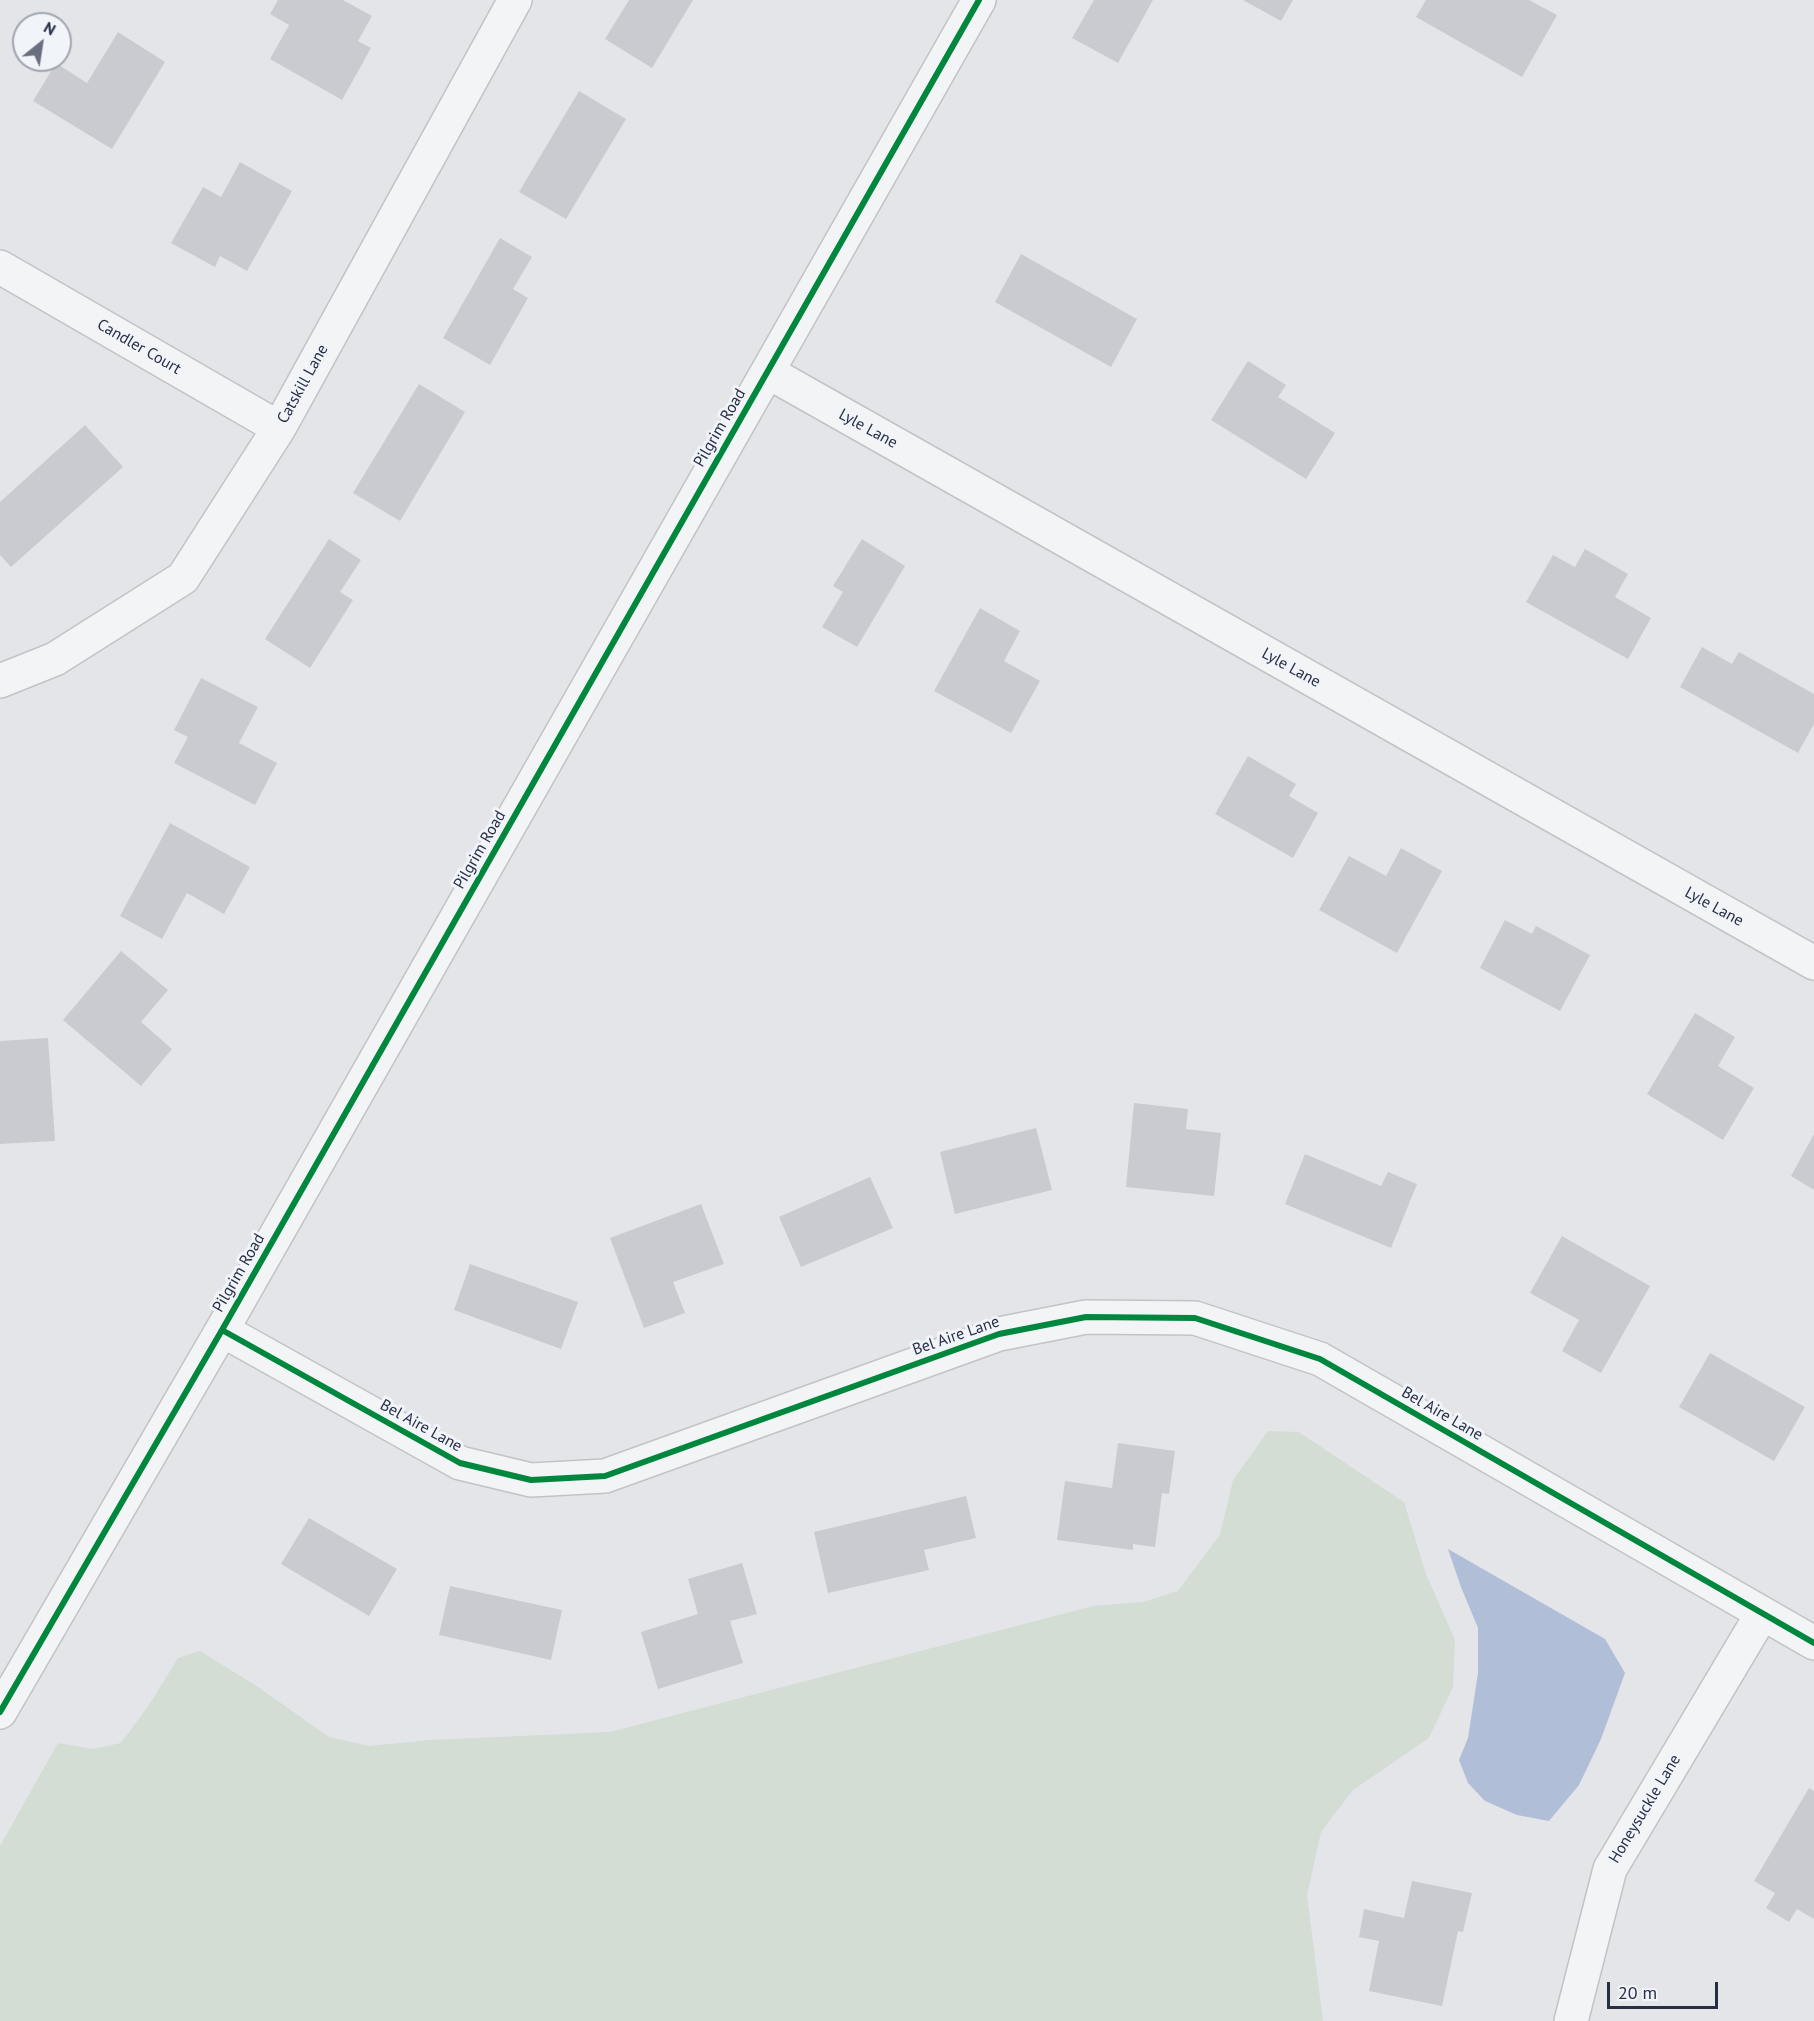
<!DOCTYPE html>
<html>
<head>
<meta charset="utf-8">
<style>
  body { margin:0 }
  #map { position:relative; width:1814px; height:2021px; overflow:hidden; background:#e4e5e9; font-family:"PT Sans",sans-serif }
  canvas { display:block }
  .north { position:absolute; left:12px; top:12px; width:60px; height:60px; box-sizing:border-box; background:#f1f4f8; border:2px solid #a0a5b0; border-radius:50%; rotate:30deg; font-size:16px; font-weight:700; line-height:24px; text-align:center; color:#272f45 }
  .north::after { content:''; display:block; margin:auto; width:21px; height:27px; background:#696f7e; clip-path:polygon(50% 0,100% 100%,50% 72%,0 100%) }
  .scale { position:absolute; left:1607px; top:1982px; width:111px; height:27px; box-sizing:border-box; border:3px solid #272f45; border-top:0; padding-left:8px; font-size:18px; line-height:21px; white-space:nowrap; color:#272f45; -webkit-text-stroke:4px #f1f4f8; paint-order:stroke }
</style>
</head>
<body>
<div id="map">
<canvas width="1814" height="2021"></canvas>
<div class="north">N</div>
<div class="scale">20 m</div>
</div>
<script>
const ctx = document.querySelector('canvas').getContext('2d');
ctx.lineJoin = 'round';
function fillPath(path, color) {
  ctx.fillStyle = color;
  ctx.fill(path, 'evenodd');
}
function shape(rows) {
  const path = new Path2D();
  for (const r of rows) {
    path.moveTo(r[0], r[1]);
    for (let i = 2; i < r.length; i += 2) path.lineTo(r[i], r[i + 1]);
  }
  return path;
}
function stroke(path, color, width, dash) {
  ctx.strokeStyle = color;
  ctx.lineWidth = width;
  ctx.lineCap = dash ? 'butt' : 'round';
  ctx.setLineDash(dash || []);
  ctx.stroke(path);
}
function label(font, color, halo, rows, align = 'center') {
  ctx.font = font + ' "PT Sans",sans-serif';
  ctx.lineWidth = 6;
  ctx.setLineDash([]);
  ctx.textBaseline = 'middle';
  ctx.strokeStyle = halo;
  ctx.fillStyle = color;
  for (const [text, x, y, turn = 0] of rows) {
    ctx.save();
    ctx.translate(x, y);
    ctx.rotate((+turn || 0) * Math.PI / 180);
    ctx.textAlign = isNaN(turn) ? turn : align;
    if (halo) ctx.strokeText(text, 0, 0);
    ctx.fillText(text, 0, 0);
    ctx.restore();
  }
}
fillPath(shape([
  [1268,1431,1299,1432,1404,1502,1426,1574,1455,1640,1453,1687,1429,1738,1353,1790,1321,1832,1307,1895,1323,2021,0,2021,0,1846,58,1743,93,1749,121,1743,149,1705,178,1658,200,1651,258,1687,329,1737,369,1746,430,1740,610,1732,1093,1606,1143,1602,1178,1591,1220,1535,1233,1480]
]), '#d3ddd4');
fillPath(shape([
  [1448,1549,1605,1639,1625,1673,1601,1739,1579,1785,1549,1821,1517,1815,1485,1801,1468,1783,1459,1760,1468,1738,1478,1673,1478,1628,1461,1587]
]), '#b0bed7');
fillPath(shape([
  [278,0,343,0,372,16,358,41,371,48,342,100,270,59,289,25,270,14],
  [629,0,693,0,652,68,605,39],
  [1094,0,1153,0,1118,63,1072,38],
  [1243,0,1293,0,1281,21],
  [1426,0,1529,0,1557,15,1522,77,1416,17],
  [118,32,165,62,112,149,33,101,56,63,87,83],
  [579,91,626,119,566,219,519,192],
  [240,162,292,191,247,271,220,256,215,267,171,243,203,187,221,197],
  [500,238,532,257,513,289,528,298,490,365,443,338],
  [1021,254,1137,319,1111,367,995,302],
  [1248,361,1286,385,1278,397,1335,433,1306,479,1211,420],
  [419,384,465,412,400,521,353,493],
  [85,425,123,467,11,567,0,555,0,502],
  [329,539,361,560,340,592,353,600,310,668,265,639],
  [862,539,905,566,857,647,822,627,843,592,833,586],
  [1585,549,1628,574,1615,597,1651,618,1628,659,1526,602,1553,555,1575,567],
  [980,608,1020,631,1004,661,1040,681,1011,733,934,691],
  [1702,647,1732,664,1739,652,1814,694,1814,724,1798,753,1680,687],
  [201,678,258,707,239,743,277,763,255,805,174,763,188,737,174,730],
  [1248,756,1296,784,1289,796,1318,813,1293,858,1215,814],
  [170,823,250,867,224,914,187,893,162,939,120,916],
  [1401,848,1442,871,1397,953,1319,910,1349,856,1386,876],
  [1505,920,1532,934,1536,926,1590,955,1560,1011,1480,968],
  [121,951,168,990,141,1022,172,1049,141,1086,63,1020],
  [1695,1013,1735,1037,1718,1066,1754,1088,1723,1140,1647,1094],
  [48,1038,55,1141,0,1144,0,1041],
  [1134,1103,1188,1109,1186,1129,1221,1133,1214,1196,1126,1187],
  [1036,1128,1052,1190,955,1214,940,1152],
  [1814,1134,1814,1190,1791,1176],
  [1305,1154,1381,1186,1388,1172,1417,1184,1391,1248,1285,1204],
  [870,1177,893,1228,801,1267,779,1217],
  [701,1204,724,1264,673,1282,685,1313,644,1328,610,1238],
  [1562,1236,1650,1286,1601,1373,1562,1351,1579,1320,1530,1293],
  [470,1264,578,1302,561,1349,454,1310],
  [1710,1353,1805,1407,1774,1461,1679,1407],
  [1118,1443,1175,1451,1169,1494,1162,1493,1155,1547,1133,1544,1133,1550,1057,1540,1065,1481,1112,1488],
  [966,1496,976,1538,924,1550,929,1570,828,1593,814,1532],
  [309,1518,397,1569,369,1616,281,1564],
  [742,1563,757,1614,730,1621,743,1663,658,1689,641,1632,698,1614,688,1579],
  [450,1586,562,1610,551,1660,439,1635],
  [1809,1788,1814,1791,1814,1919,1797,1909,1789,1922,1766,1908,1775,1893,1754,1881],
  [1412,1881,1472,1893,1463,1932,1458,1931,1442,2006,1369,1991,1379,1941,1359,1937,1364,1909,1404,1918]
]), '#cacbd0');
const minor = shape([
  [0,267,279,428],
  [768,372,1814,963],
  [0,681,55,659,183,578,279,428,515,0],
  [222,1330,460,1463,531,1480,605,1476,999,1334,1086,1317,1195,1318,1320,1359,1814,1643],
  [0,1712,222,1330,979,0],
  [1571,2021,1610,1869,1762,1614]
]);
stroke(minor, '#c2c3c7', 36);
stroke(minor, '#f3f4f6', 33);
stroke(shape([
  [222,1330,460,1463,531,1480,605,1476,999,1334,1086,1317,1195,1318,1320,1359,1814,1643],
  [0,1712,222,1330,979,0]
]), '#00873e', 6);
label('16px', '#272f45', '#f1f4f8', [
  ["Candler Court",139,347,30],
  ["Catskill Lane",303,384,-61],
  ["Pilgrim Road",720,428,-60],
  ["Lyle Lane",868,429,29],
  ["Lyle Lane",1291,668,29],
  ["Pilgrim Road",480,850,-60],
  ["Lyle Lane",1714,907,29],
  ["Pilgrim Road",239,1273,-60],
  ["Bel Aire Lane",956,1336,-19],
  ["Bel Aire Lane",1442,1414,30],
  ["Bel Aire Lane",421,1426,29],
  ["Honeysuckle Lane",1645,1809,-59]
]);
</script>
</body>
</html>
